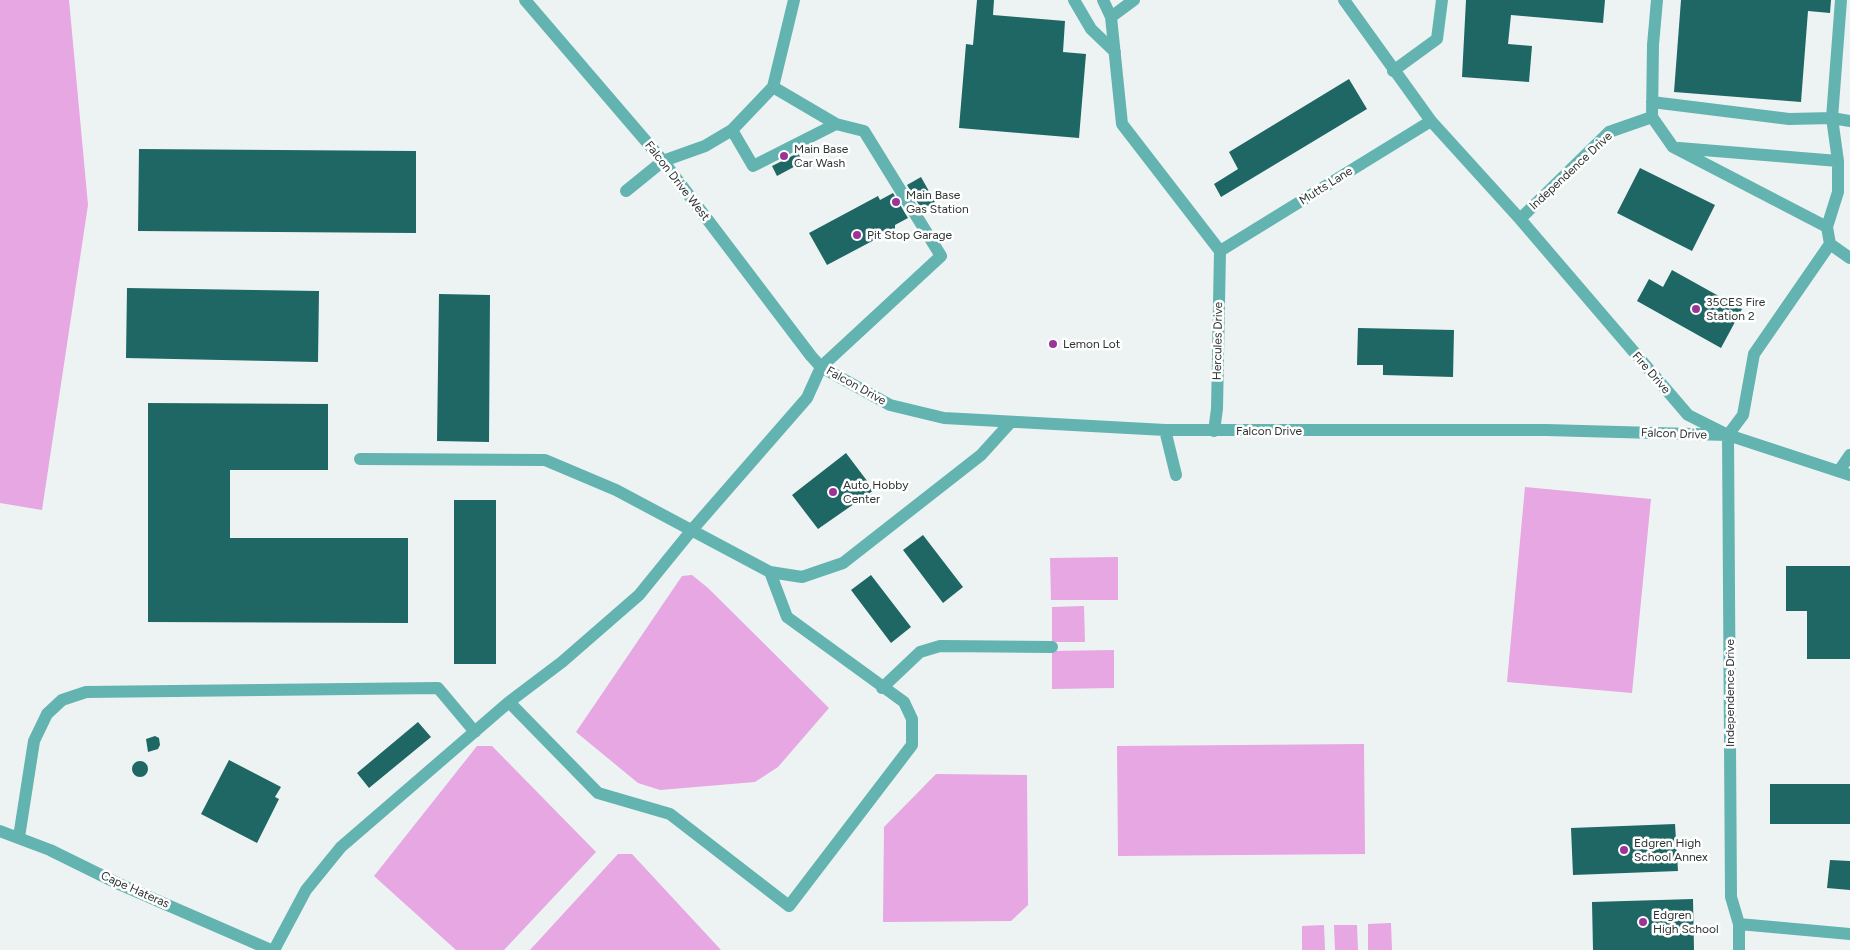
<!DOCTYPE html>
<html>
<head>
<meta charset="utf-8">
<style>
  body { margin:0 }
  canvas { display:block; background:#ecf3f2 }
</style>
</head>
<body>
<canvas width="1850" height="950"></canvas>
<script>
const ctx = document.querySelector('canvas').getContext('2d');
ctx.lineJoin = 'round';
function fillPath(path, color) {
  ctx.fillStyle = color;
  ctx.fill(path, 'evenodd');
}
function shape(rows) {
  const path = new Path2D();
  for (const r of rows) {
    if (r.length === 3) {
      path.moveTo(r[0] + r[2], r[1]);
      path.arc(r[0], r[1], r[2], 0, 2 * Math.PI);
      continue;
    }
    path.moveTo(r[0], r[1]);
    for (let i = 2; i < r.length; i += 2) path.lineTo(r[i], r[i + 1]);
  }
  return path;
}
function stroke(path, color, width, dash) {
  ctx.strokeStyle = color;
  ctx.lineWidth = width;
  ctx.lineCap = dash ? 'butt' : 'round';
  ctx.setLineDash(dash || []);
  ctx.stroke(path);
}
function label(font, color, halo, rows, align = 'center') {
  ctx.font = font + ' Figtree,sans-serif';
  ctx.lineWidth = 5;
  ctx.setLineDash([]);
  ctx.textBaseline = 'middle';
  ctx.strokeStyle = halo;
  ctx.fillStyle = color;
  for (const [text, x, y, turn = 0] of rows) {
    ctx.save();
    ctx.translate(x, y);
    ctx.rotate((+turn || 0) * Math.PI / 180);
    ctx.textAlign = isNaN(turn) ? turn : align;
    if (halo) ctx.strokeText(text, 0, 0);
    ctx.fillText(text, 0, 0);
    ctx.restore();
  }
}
fillPath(shape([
  [0,0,69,0,88,205,42,510,0,503],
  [1525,487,1651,499,1632,693,1507,682],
  [1118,557,1118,600,1051,600,1050,558],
  [692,575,708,588,829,708,778,767,755,782,660,790,638,783,576,732,682,576],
  [1084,606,1085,642,1052,642,1052,607],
  [1114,650,1114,688,1052,689,1052,651],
  [1364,744,1365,854,1118,856,1117,746],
  [477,746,492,746,596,852,504,950,456,950,374,876],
  [936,774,1027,775,1028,905,1011,921,883,922,884,827],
  [618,854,632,854,721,950,530,950],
  [1391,923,1392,950,1368,950,1368,924],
  [1324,925,1325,950,1302,950,1302,926],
  [1334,925,1357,925,1358,950,1335,950]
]), '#e6a7e2');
fillPath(shape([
  [977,0,994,0,993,15,1065,21,1063,52,1086,54,1079,138,959,128,966,44,973,45],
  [1466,0,1605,0,1603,23,1511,15,1508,44,1532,46,1529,82,1462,77],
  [1681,0,1831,0,1830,13,1808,11,1801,102,1674,92],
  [1349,79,1367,109,1221,197,1214,184,1238,169,1229,152],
  [139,149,416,151,416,233,138,231],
  [798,153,803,162,777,176,772,166],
  [1640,168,1715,205,1692,251,1617,213],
  [921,177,935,202,922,210,907,185],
  [893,193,908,218,895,225,895,229,827,265,809,233,878,196,880,200],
  [1672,270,1742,309,1721,348,1637,301,1649,279,1663,287],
  [127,288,319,291,318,362,126,358],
  [439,294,490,295,489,442,437,441],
  [1358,328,1454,330,1453,377,1383,375,1383,365,1357,365],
  [148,403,328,404,328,470,230,470,230,538,408,538,408,623,148,622],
  [846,453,874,490,818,529,792,495],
  [454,500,496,500,496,664,454,664],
  [923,535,963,587,943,603,903,550],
  [1786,566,1850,566,1850,659,1807,659,1807,611,1786,611],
  [871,575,911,627,891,643,851,590],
  [418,722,431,737,369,788,357,773],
  [155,736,159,738,160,745,158,749,148,752,146,739],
  [229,760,281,787,275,797,279,799,257,843,201,814],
  [140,769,8],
  [1770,784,1850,784,1850,824,1770,824],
  [1675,824,1678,871,1573,875,1571,828],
  [1830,860,1850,861,1850,890,1827,888],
  [1693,899,1694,950,1593,950,1592,902]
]), '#1e6765');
stroke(shape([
  [525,0,663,161,811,356,821,367,890,405,944,418,1165,430,1546,430,1728,435],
  [1074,0,1091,29,1115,52],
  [1103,0,1111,17,1122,124,1220,251],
  [1344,0,1431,121,1520,219,1688,415,1728,435,1850,475],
  [1657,0,1653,45,1652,117,1673,147,1827,227],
  [1111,17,1134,0],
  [1393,71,1437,39,1442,0],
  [1652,102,1789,119,1832,118,1850,121],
  [732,130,753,166,836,124],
  [1679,148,1838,161],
  [626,191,663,161,705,146,732,130,773,87,794,0],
  [1520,219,1609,132,1652,117],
  [1830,244,1850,258],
  [1220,251,1431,121],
  [1165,430,1176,475],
  [1214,431,1217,409,1220,251],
  [1728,435,1731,897,1739,924,1739,950],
  [1728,435,1743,415,1754,354,1830,244,1827,227,1838,192,1838,161,1832,118,1841,0],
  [360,459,545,460,616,490,770,572,802,577,843,563,981,455,1010,423],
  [1839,471,1850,455],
  [882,688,920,652,940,646,1052,647],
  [509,702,598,793,670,814,789,906,912,745,912,719,904,702,787,617,770,572],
  [0,831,50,850,119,884,271,950],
  [19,837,34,741,47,714,62,700,86,692,438,688,475,732],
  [1739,924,1850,934],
  [274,950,306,890,341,847,509,702,562,662,639,595,691,531,807,398,821,367,941,256,864,131,836,124,773,87]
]), '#63b3b1', 12);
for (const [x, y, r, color] of [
  [784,156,5,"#9a3498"],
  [896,202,5,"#9a3498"],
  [857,235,5,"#9a3498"],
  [1696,309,5,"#9a3498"],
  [1053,344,5,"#9a3498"],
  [833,492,5,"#9a3498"],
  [1624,850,5,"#9a3498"],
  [1643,922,5,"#9a3498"]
]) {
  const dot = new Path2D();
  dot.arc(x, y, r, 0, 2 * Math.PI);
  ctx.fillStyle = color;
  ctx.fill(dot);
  stroke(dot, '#feffff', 2);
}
label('12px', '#303332', '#feffff', [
  ["Main Base",794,149],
  ["Car Wash",794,163],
  ["Main Base",906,195],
  ["Gas Station",906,209],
  ["Pit Stop Garage",867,235],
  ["35CES Fire",1706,302],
  ["Station 2",1706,316],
  ["Lemon Lot",1063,344],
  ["Auto Hobby",843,485],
  ["Center",843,499],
  ["Edgren High",1634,843],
  ["School Annex",1634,857],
  ["Edgren",1653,915],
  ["High School",1653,929]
], 'left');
label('12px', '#303332', '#feffff', [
  ["Independence Drive",1571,171,-43],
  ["Falcon Drive West",677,181,52],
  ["Mutts Lane",1326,186,-32],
  ["Hercules Drive",1218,341,-89],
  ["Fire Drive",1651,373,49],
  ["Falcon Drive",856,386,29],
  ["Falcon Drive",1269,431],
  ["Falcon Drive",1674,434,2],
  ["Independence Drive",1730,693,-90],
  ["Cape Hateras",135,890,24]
]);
</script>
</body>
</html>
